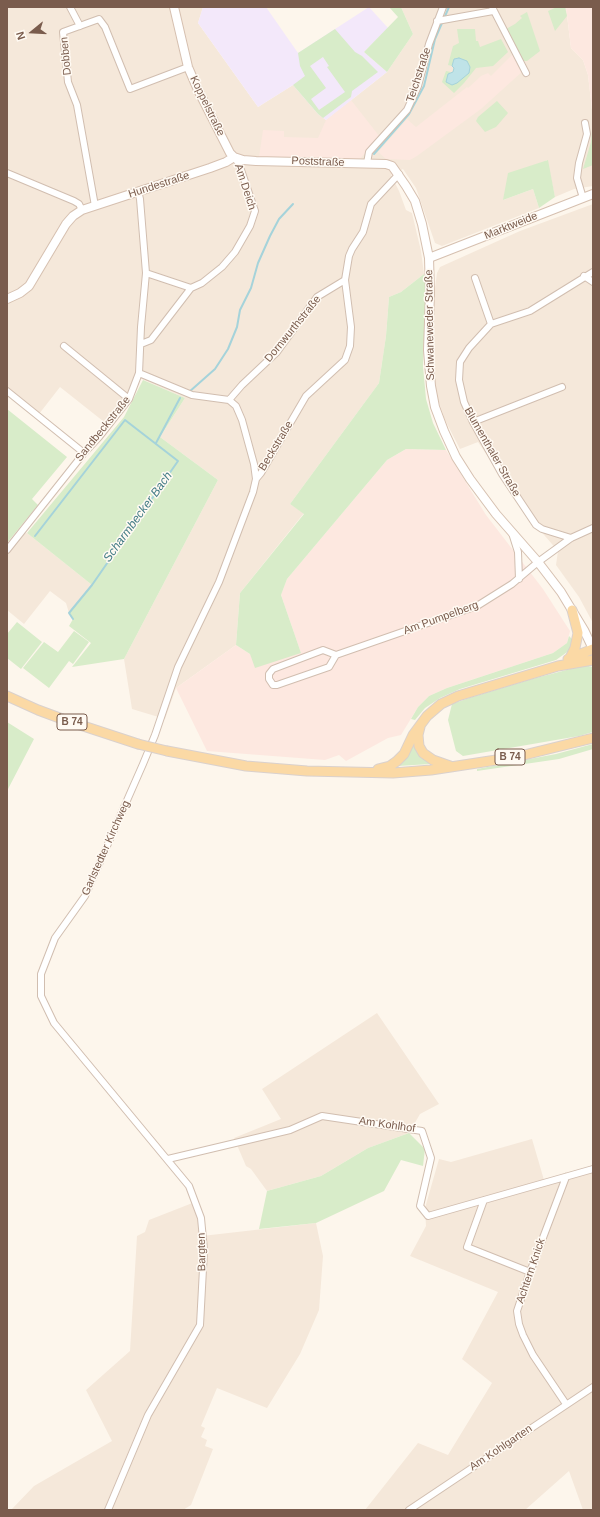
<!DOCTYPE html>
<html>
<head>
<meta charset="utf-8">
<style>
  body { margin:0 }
  #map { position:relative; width:600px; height:1517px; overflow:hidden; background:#fdf6ec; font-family:Helvetica,sans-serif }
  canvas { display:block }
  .frame { position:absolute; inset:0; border:8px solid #7a5c4d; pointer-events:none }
  .north { position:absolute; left:12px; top:12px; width:40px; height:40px; -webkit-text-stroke:3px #fffaf3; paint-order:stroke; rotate:252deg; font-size:11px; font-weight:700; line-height:16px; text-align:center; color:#7a5c4d }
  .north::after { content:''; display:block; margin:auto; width:14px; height:18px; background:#7a5c4d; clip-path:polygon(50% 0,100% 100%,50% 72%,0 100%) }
</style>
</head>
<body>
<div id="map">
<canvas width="600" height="1517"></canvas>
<div class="frame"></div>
<div class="north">N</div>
</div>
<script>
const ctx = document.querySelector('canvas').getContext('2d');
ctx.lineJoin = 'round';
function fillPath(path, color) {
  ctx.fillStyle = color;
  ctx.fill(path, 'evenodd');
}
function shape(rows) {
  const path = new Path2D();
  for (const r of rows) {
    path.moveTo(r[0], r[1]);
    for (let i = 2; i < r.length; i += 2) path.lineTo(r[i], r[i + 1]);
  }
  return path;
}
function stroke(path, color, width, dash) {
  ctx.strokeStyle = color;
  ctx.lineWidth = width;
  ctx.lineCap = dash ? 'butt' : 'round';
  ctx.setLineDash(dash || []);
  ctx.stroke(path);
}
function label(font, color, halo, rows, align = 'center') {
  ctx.font = font + ' Helvetica,sans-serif';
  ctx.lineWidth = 3;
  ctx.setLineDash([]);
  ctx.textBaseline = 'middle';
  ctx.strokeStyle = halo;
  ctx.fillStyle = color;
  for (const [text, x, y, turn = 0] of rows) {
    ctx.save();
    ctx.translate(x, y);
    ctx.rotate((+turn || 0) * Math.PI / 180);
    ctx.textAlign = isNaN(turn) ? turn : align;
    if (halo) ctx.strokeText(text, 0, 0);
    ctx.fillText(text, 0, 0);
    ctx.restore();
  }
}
fillPath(shape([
  [7,7,203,7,198,23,258,107,293,85,318,114,326,120,387,72,413,34,401,7,566,7,571,48,583,60,588,75,593,118,593,186,574,189,555,197,547,160,503,200,533,189,539,208,442,246,435,243,416,188,403,169,391,175,399,191,406,210,412,213,421,251,424,274,401,292,389,297,386,336,379,383,290,504,304,513,240,593,236,645,176,688,165,719,132,709,124,659,218,480,160,437,185,398,137,377,128,398,108,425,60,387,39,414,7,389],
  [593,204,593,623,579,597,556,565,558,551,532,521,478,442,460,449,445,420,433,385,429,333,437,273,440,267,520,231],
  [27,533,92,585,69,613,66,603,50,591,24,624,7,610,7,550,19,534],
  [377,1013,439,1104,420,1114,409,1133,368,1148,321,1176,267,1191,251,1169,246,1166,234,1138,281,1119,262,1089],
  [532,1139,544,1180,593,1167,593,1510,583,1510,569,1471,525,1510,365,1510,418,1443,448,1455,492,1383,462,1359,498,1292,410,1256,426,1226,425,1208,439,1159,451,1162],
  [195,1202,202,1236,316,1223,323,1256,319,1310,300,1354,267,1408,217,1388,201,1426,205,1428,201,1437,207,1440,205,1446,213,1449,191,1505,183,1510,11,1510,34,1486,112,1441,86,1390,130,1351,137,1236,145,1232,149,1220]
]), '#f5e8da');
fillPath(shape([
  [566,7,593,7,593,118,588,75,583,60,571,48],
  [514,53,523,71,481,109,417,156,410,160,386,159,378,152,407,119,416,127,467,87,468,88,481,76,488,73,491,76],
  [351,100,380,137,359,160,259,157,263,130,284,131,284,137,318,138,326,120],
  [406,449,446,450,486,515,543,589,570,631,567,643,553,653,447,688,429,696,418,707,401,735,388,738,346,761,339,755,325,760,207,751,176,688,236,645,250,654,301,653,281,595,287,579,387,460]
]), '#fde8e0');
fillPath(shape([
  [203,7,266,7,298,53,369,7,388,28,364,52,387,72,326,120,318,114,293,85,258,107,198,23]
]), '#f3e8fa');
fillPath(shape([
  [389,7,401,7,413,34,387,72,364,52,398,17],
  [557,7,565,7,567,16,555,31,548,11],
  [527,12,540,51,527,61,522,61,506,29,515,24,522,18,520,16],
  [335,29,355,52,362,56,378,72,352,91,351,97,323,118,318,114,293,85,305,76,300,66,298,53],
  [323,57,329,66,327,67,345,92,319,110,311,99,326,88,310,66],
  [457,29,475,29,476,41,478,41,480,47,501,39,508,52,493,66,476,68,464,83,454,93,442,82,446,71,451,72,448,74,446,82,464,60,459,58,454,59,452,66,448,65,453,46,459,43],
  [497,101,508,113,496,127,485,132,476,121,478,117],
  [593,122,593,165,583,169,591,142],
  [548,160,555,197,539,208,533,189,503,200,508,173],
  [424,274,426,291,423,366,426,399,433,423,446,450,406,449,387,460,287,579,281,595,301,653,255,668,250,654,236,645,240,593,304,514,290,504,379,383,386,336,389,297,401,292],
  [143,380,185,398,160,437,218,480,124,659,72,667,91,643,69,626,73,619,69,613,92,585,27,533,124,417],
  [7,409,67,457,32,499,38,505,7,543],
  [17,622,42,642,21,669,7,658,7,634],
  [74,631,89,642,73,664,69,661,49,688,23,668,44,642,58,652],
  [569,636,574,641,570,650,556,660,460,689,440,698,425,708,415,720,411,719,418,707,429,696,447,688,553,653,567,643],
  [588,666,593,667,593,732,579,736,463,756,456,751,448,720,452,704,469,698,532,679,574,668],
  [7,722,34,739,7,791],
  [414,741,417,750,421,757,430,764,398,766],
  [593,744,593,749,559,759,477,771,477,769,556,754],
  [409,1133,425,1149,423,1166,401,1160,384,1191,316,1223,259,1229,267,1191,321,1176,368,1148]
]), '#d8ecc9');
const water = shape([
  [459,58,467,61,470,67,469,73,457,83,452,85,446,82,448,74,453,72,454,68,452,66,454,59,459,58]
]);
fillPath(water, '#bfe3e8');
stroke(water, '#a5d3da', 1);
stroke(shape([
  [374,154,409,114,424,86,435,39,449,7],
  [189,392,215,369,228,349,237,327,240,310,251,288,258,263,270,236,279,219,293,204],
  [156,443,180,398],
  [35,536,125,420,178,461,92,585,69,613,73,619]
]), '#a5d3da', 2);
const street = shape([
  [70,7,80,26],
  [492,7,526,73],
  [437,21,493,11],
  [367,163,369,152,407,110,418,86,429,44,443,7],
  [7,173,74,201,79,204,82,210],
  [583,198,577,178,579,163,587,134,585,123],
  [95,206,77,105,68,82,63,32,99,19,105,27,130,89,188,67],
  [146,273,191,288,202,283,222,267,235,252,250,226,255,211,239,164,234,157],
  [584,276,593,282],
  [475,278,491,324],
  [141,344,151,340,191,288],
  [64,346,129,399],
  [139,373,192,395,229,400,236,406,242,420,254,464,256,479],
  [7,391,84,453],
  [229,400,242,385,277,352,317,297,345,280],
  [473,422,562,387],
  [512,533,518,552,519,579],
  [571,538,542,529,536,525,502,474,473,422,464,402,459,380,460,362,469,348,491,324,530,311,593,272],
  [7,550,84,453,99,437,129,399,139,373,141,327,146,273,140,199,138,191],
  [336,655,329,667,277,685,273,685,269,679,269,674,273,669,323,650,336,655,477,606,512,584,538,562,571,538,593,528],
  [168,1159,290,1130,322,1116,422,1131,431,1158,420,1206,428,1216,593,1169],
  [566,1177,530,1272,517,1311,519,1324,523,1335,533,1355,566,1404],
  [484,1200,467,1247,530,1272],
  [108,1510,148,1415,200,1325,204,1250,201,1218,189,1186,54,1023,41,996,41,974,55,938,85,896,143,764,155,735,178,667,219,582,253,492,256,479,261,473,306,396,345,360,350,346,351,327,345,280,349,256,352,249,363,232,371,204,399,174],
  [409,1510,593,1387]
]);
const secondary = shape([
  [174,7,188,67,198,90,230,153,234,157,243,160,256,161,386,164,392,166,406,186,415,201,422,224,429,258,430,293,428,350,431,386,435,407,444,431,456,457,470,479,496,514,538,562,561,592,584,630,593,649],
  [429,258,593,194],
  [7,299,20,293,29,286,66,224,73,216,82,210,210,168,226,162,234,157]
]);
const primary = shape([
  [570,658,575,648,578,633,572,610],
  [568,659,593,649],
  [7,696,38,710,65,720,138,744],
  [420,727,418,735,419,746,423,753,433,760,450,766],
  [167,751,246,766,307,771,393,773,431,770,516,757,593,738],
  [378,769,390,766,397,761,404,754,413,735,427,716,441,704,458,696,558,666,593,660]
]);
stroke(street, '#d1beb0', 8);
stroke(secondary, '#d6c0b0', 10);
stroke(primary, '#dad1cd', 11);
stroke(street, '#fff', 6);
stroke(secondary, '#fff', 8);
stroke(primary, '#fbd9a5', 9);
const primaryBridge = shape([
  [138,744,167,751]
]);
stroke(primaryBridge, '#dad1cd', 11, []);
stroke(primaryBridge, '#fbd9a5', 9);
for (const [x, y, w] of [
  [72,722,30],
  [510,757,30]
]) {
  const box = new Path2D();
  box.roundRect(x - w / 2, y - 8, w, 16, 3);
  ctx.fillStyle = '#fffaf3';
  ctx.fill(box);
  stroke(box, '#7a5c4d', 1);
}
label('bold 10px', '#7a5c4d', null, [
  ["B 74",72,722],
  ["B 74",510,757]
]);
label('11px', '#7a5c4d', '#fffaf3', [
  ["Dobben",66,56,-95],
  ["Teichstraße",419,75,-72],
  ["Koppelstraße",207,106,64],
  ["Poststraße",318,162,2],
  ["Hundestraße",159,185,-18],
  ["Am Deich",245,187,72],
  ["Marktweide",511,226,-22],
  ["Schwaneweder Straße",430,325,-91],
  ["Dornwurthstraße",293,329,-51],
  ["Sandbeckstraße",103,429,-51],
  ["Beckstraße",276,446,-59],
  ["Blumenthaler Straße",492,452,60],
  ["Am Pumpelberg",441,618,-20],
  ["Garlstedter Kirchweg",106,848,-66],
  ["Am Kohlhof",387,1125,8],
  ["Bargten",202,1252,-91],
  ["Achtern Knick",531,1271,-71],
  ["Am Kohlgarten",501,1448,-34]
]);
label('italic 12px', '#437c86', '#fffaf3', [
  ["Scharmbecker Bach",138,517,-54]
]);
</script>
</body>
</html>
